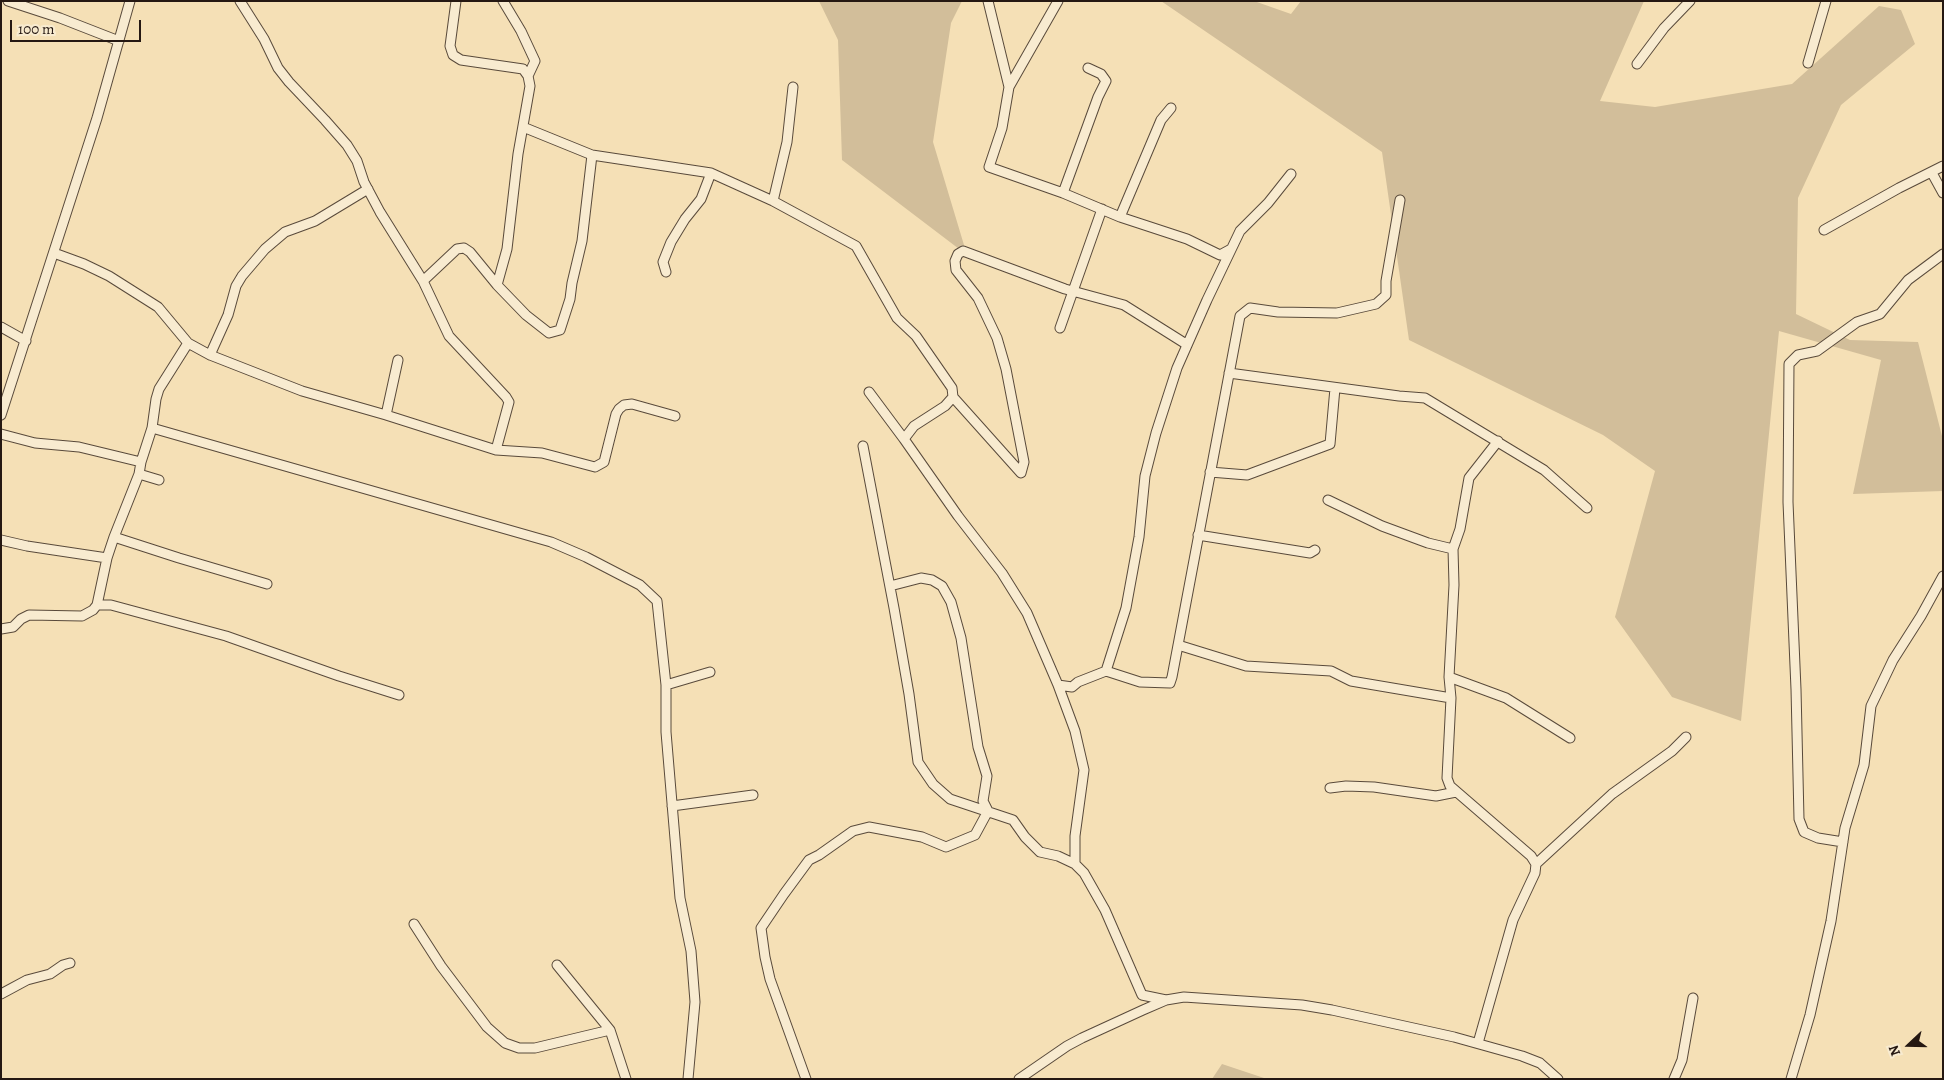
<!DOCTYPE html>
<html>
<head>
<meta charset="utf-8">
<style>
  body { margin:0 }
  #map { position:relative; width:1944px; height:1080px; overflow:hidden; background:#f5e0b6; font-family:Alegreya,serif }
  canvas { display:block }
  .frame { position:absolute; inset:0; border:2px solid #251812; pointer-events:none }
  .north { position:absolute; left:1884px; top:1020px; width:50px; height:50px; -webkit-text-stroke:4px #f8ebd0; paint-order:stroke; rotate:249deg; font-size:14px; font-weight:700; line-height:20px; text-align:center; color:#251812 }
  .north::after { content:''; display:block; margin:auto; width:18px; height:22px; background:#251812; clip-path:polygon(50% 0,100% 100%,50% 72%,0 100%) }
  .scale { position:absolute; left:10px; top:20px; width:131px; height:22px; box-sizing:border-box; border:2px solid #251812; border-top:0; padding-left:6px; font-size:15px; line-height:18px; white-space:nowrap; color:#251812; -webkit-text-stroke:4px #f8ebd0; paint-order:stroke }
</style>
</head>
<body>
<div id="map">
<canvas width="1944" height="1080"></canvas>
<div class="frame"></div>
<div class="north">N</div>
<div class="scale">100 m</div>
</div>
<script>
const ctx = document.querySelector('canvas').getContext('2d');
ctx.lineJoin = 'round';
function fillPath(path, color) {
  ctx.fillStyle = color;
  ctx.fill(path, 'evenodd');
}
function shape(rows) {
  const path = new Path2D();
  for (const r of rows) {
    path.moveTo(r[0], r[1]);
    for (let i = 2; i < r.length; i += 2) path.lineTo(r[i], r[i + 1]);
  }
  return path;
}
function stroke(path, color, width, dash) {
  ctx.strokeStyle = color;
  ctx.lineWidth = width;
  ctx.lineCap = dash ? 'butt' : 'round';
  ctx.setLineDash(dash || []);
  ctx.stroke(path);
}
fillPath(shape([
  [819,1,962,1,951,23,933,142,967,255,842,160,838,40],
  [1161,1,1254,1,1291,14,1301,1,1644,1,1600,101,1655,107,1792,84,1879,6,1901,10,1915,44,1841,105,1798,198,1796,314,1850,340,1918,342,1943,440,1943,491,1853,494,1881,360,1779,331,1741,721,1672,697,1615,617,1655,471,1603,435,1409,340,1382,152],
  [1222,1064,1267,1079,1212,1079]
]), '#d2be9a');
const minor = shape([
  [8,1,60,18,119,41],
  [240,1,264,39,278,68,289,82,325,120,347,145,357,161,364,182,380,212,423,281,457,249,464,248,470,252,497,285],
  [456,1,450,46,453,55,461,60,523,69,528,76,530,86,518,154,507,249,497,285,526,315,549,333,560,330,570,299,572,283,582,241,592,155,711,173,773,201,856,246,897,318,916,336,952,388,953,397,1021,473,1024,462,1006,369,997,338,978,298,956,270,955,261,958,254,963,251,1065,289,1124,305,1186,344],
  [503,1,521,31,535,61,528,76],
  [988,1,1009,87,1002,128,989,167,1063,193,1120,217,1187,239,1220,255,1231,249],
  [1808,63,1826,1],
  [1637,64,1664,28,1690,1],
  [1009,87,1058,1],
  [523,127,592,155],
  [1932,173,1943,193],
  [1063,193,1098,97,1106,81,1101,74,1088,68],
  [773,201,787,142,793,87],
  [1120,217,1161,120,1171,108],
  [1824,230,1899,188,1943,166],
  [54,253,84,264,109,276,158,307,188,343],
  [666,272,663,262,671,242,685,219,701,199,711,173],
  [423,281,449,336,506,397,509,402,496,450],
  [1,327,26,341],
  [1060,328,1102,209],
  [210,355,228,315,236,286,242,276,265,249,285,232,315,221,368,189],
  [398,360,386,415,496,450,542,453,595,467,604,462,616,414,619,409,624,405,632,404,675,416],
  [1229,373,1399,396,1425,398,1544,470,1587,508],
  [869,392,904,439,958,516,1002,573,1027,613,1058,685],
  [1,415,97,118,130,1],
  [152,428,156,399,159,389,188,343,210,355,302,391,386,415],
  [1,434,35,443,79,447,141,462,139,474],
  [904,439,914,426,945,406,953,397],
  [863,446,894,608,909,694,918,762,933,784,950,799,1013,820,1025,837,1040,852,1058,856,1075,864,1084,873,1105,910,1142,995,1166,1000],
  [141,462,152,428,551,542,586,557,640,585,657,601,666,685,666,732,680,898,691,951,695,1002,688,1079],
  [1210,472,1247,475,1330,444,1335,388],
  [1328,500,1382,526,1428,543,1453,549],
  [1198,535,1310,553,1315,550],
  [114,537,139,474,159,480],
  [1,540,27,546,107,558,114,537,179,558,267,584],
  [107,558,97,605,111,605,226,636,339,676,399,695],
  [1,629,13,627,21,619,29,615,82,616,93,610,97,605],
  [1178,645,1246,666,1331,671,1351,681,1451,698,1447,778,1450,786,1531,856,1536,864,1535,873,1513,920,1478,1043],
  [1106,671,1140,682,1170,683,1172,677,1240,316,1250,308,1278,312,1337,313,1376,304,1386,295,1386,281,1400,200],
  [1449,677,1506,698,1570,738],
  [666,685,710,672],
  [1451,698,1449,677,1454,585,1453,549,1460,529,1469,478,1498,441],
  [1330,788,1346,786,1374,787,1436,796,1456,792],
  [672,806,753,795],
  [1843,842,1818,838,1804,832,1799,819,1796,689,1788,502,1789,364,1798,355,1817,351,1857,322,1880,314,1908,280,1943,254],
  [1075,864,1075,836,1084,770,1075,731,1058,685,1072,687,1078,682,1106,671,1126,608,1130,586,1139,537,1145,476,1156,433,1177,368,1207,300,1240,231,1268,203,1291,174],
  [1536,864,1612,794,1672,751,1686,737],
  [414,924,441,966,487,1027,505,1043,519,1048,535,1048,610,1030],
  [557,965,610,1030,626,1079],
  [1,994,27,980,50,974,63,965,70,963],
  [806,1079,770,979,765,957,761,928,784,894,809,860,819,855,853,831,869,827,922,837,946,847,975,835,988,811,983,801,987,776,978,747,961,638,951,602,942,586,932,580,921,578,890,586],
  [1019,1079,1067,1046,1082,1038,1143,1010,1166,1000,1184,997,1302,1005,1332,1010,1454,1037,1522,1056,1540,1063,1558,1079],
  [1674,1079,1682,1060,1693,998],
  [1791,1079,1810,1015,1831,921,1845,828,1864,765,1871,706,1893,660,1921,616,1943,576]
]);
stroke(minor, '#594a3b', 11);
stroke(minor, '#f8ebd0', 9);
</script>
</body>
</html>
